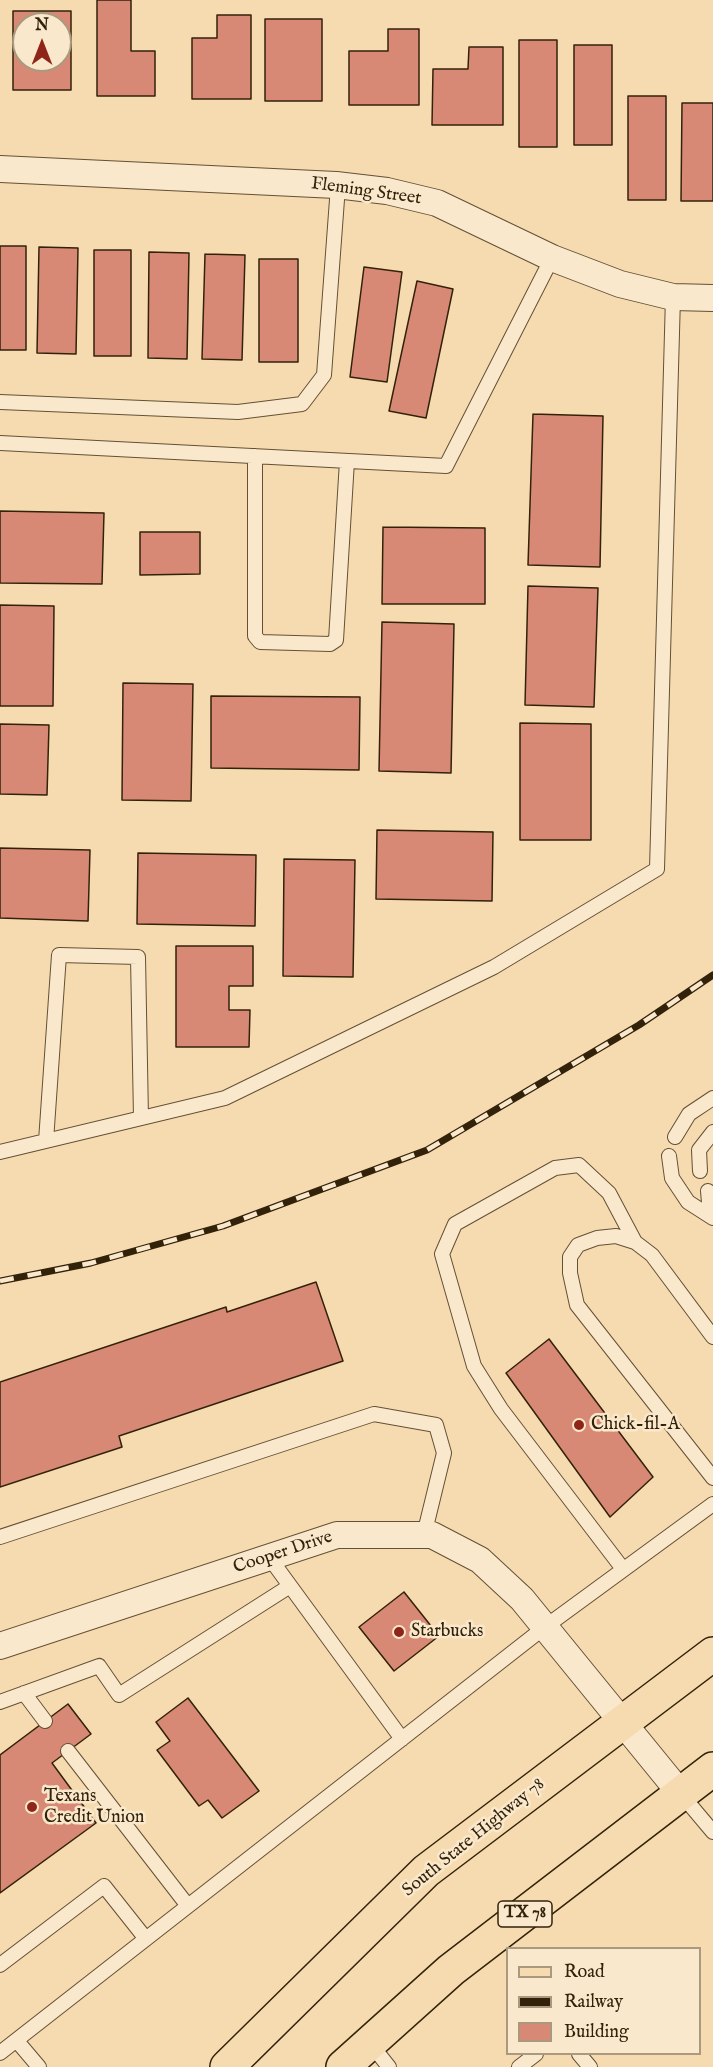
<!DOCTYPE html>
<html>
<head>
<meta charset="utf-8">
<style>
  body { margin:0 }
  #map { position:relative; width:713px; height:2067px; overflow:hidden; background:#f6dbb0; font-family:"IM FELL English",serif }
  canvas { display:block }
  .legend { position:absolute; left:506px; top:1947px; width:195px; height:108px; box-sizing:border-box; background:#f9e8cc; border:2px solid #aa997e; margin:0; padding:8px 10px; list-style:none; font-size:18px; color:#33220a }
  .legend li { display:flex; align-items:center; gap:12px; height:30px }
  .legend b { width:30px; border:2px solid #aa997e }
  .north { position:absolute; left:12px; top:12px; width:60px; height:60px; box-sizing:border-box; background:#f9e8cc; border:2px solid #aa997e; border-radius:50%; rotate:0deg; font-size:16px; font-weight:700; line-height:24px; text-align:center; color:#33220a }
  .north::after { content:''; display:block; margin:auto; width:21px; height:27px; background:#8f2418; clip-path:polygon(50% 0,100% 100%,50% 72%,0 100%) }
</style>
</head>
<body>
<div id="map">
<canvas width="713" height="2067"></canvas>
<ul class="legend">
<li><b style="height:8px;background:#f6dbb0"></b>Road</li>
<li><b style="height:8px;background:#33220a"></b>Railway</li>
<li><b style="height:16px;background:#d88975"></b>Building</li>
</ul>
<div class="north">N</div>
</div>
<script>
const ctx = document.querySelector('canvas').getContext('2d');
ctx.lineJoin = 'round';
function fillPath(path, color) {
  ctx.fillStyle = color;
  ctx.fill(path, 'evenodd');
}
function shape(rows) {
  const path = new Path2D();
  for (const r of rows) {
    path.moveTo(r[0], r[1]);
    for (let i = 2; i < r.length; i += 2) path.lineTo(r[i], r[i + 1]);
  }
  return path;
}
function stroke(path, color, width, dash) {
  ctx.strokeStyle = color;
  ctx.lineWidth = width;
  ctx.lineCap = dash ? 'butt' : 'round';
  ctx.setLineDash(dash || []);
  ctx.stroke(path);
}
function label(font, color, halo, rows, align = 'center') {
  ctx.font = font + ' "IM FELL English",serif';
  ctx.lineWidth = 5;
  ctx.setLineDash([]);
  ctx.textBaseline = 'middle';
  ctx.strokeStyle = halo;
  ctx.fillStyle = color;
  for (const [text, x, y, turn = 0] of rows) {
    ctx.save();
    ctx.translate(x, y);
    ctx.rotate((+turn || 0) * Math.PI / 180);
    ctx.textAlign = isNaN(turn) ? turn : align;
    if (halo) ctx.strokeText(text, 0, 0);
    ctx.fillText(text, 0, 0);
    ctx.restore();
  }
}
const building = shape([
  [97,0,131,0,131,51,155,51,155,96,97,96,97,0],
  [13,11,71,11,71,90,13,90,13,11],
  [24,24,60,24,60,60,24,60,24,24],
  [217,15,251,15,251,99,192,99,192,38,217,38,217,15],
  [265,19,322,19,322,101,265,101,265,19],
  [388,29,419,29,419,105,349,105,349,51,388,51,388,29],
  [519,40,557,40,557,147,519,147,519,40],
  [574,45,612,45,612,145,574,145,574,45],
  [469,47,503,47,503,125,432,125,433,69,468,69,469,47],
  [628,96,666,96,666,200,628,200,628,96],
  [682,103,713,103,713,201,681,201,682,103],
  [0,246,26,246,26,350,0,350,0,246],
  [39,247,78,248,76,354,37,353,39,247],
  [94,250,131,250,131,356,94,356,94,250],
  [149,252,189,253,187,359,148,358,149,252],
  [205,254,245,255,242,360,202,359,205,254],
  [259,259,298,259,298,362,259,362,259,259],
  [364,267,402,272,387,382,350,377,364,267],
  [417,281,453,289,426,418,389,411,417,281],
  [533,414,603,416,600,567,528,565,533,414],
  [0,511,104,513,102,584,0,583,0,511],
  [383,527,485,528,485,604,382,604,383,527],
  [140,532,200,532,200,574,140,575,140,532],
  [528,586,598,588,594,707,525,705,528,586],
  [0,605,54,606,53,706,0,706,0,605],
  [382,622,454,624,451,773,379,771,382,622],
  [123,683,193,684,191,801,122,800,123,683],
  [211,696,360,697,359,770,211,768,211,696],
  [520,723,591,724,591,840,520,840,520,723],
  [0,724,49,725,47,795,0,794,0,724],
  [377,830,493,832,492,901,376,899,377,830],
  [0,848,90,850,88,921,0,918,0,848],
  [138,853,256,855,255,926,137,924,138,853],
  [284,859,355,860,353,977,283,976,284,859],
  [176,946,253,946,253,986,229,986,229,1010,250,1010,249,1047,176,1047,176,946],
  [316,1282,343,1361,119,1436,122,1447,0,1487,0,1382,226,1307,227,1312,316,1282],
  [549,1339,653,1477,610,1517,506,1373,549,1339],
  [404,1592,439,1636,394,1671,359,1627,404,1592],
  [188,1698,259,1791,222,1818,208,1800,199,1806,157,1750,170,1741,156,1722,188,1698],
  [68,1704,91,1734,52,1763,96,1823,0,1893,0,1755,68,1704]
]);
fillPath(building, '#d88975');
stroke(building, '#33220a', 1.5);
const lane = shape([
  [0,402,238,412,302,404,324,375,338,186],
  [0,443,446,466,552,258],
  [255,456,255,636,260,642,330,644,336,640,347,461],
  [675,1137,689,1114,713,1098],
  [46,1141,59,955,138,957,141,1118],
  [0,1152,225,1098,494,967,657,869,673,297],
  [669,1156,672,1178,688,1202,713,1218],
  [700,1171,699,1150,713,1132],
  [708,1191,710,1214],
  [713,1337,652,1255,635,1242,616,1236,597,1238,578,1245,570,1257,570,1273,577,1305,713,1478],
  [0,1537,374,1414,436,1425,444,1453,424,1535],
  [269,1557,402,1739],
  [623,1569,501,1409,474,1366,442,1254,455,1224,555,1168,579,1165,609,1193,635,1242],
  [24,1693,45,1721],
  [0,1702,99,1666,119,1695,290,1586],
  [68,1751,188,1906],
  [681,1794,713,1832],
  [0,1965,104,1886,146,1939],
  [17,2041,39,2067],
  [370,2043,389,2067],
  [0,2053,545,1627,713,1504],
  [579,2054,590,2067],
  [519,2067,536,2054]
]);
const street = shape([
  [0,169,336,185,387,191,437,203,552,258,620,284,673,297,713,298],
  [0,1646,337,1535,432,1535,480,1560,522,1599,681,1794]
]);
const primary = shape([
  [227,2067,426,1871,713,1654],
  [343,2067,451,1970,713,1769]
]);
stroke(lane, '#645034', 16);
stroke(street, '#645034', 28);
stroke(primary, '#33220a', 36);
stroke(lane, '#f9e8cc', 14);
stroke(street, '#f9e8cc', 26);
stroke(primary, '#f6dbb0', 33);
const rail = shape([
  [0,1281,91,1263,223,1226,427,1150,639,1025,713,975]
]);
stroke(rail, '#33220a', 7);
stroke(rail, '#f9e8cc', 4.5, [14]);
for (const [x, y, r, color] of [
  [579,1425,6,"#8f2418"],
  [399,1632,6,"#8f2418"],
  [32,1807,6,"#8f2418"]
]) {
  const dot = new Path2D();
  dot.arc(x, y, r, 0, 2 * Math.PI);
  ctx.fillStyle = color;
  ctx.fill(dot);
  stroke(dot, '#f9e8cc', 2);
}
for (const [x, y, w] of [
  [525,1914,54]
]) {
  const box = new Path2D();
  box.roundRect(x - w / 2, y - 13, w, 26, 4.5);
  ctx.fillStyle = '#f9e8cc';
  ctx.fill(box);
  stroke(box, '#33220a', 1.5);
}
label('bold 16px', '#33220a', null, [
  ["TX 78",525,1914]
]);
label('18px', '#33220a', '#f9e8cc', [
  ["Fleming Street",366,192,8],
  ["Cooper Drive",283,1553,-18],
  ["South State Highway 78",474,1838,-39]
]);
label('18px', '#33220a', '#f9e8cc', [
  ["Chick-fil-A",591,1425],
  ["Starbucks",411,1632],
  ["Texans",44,1797],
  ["Credit Union",44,1818]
], 'left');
</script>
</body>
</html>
